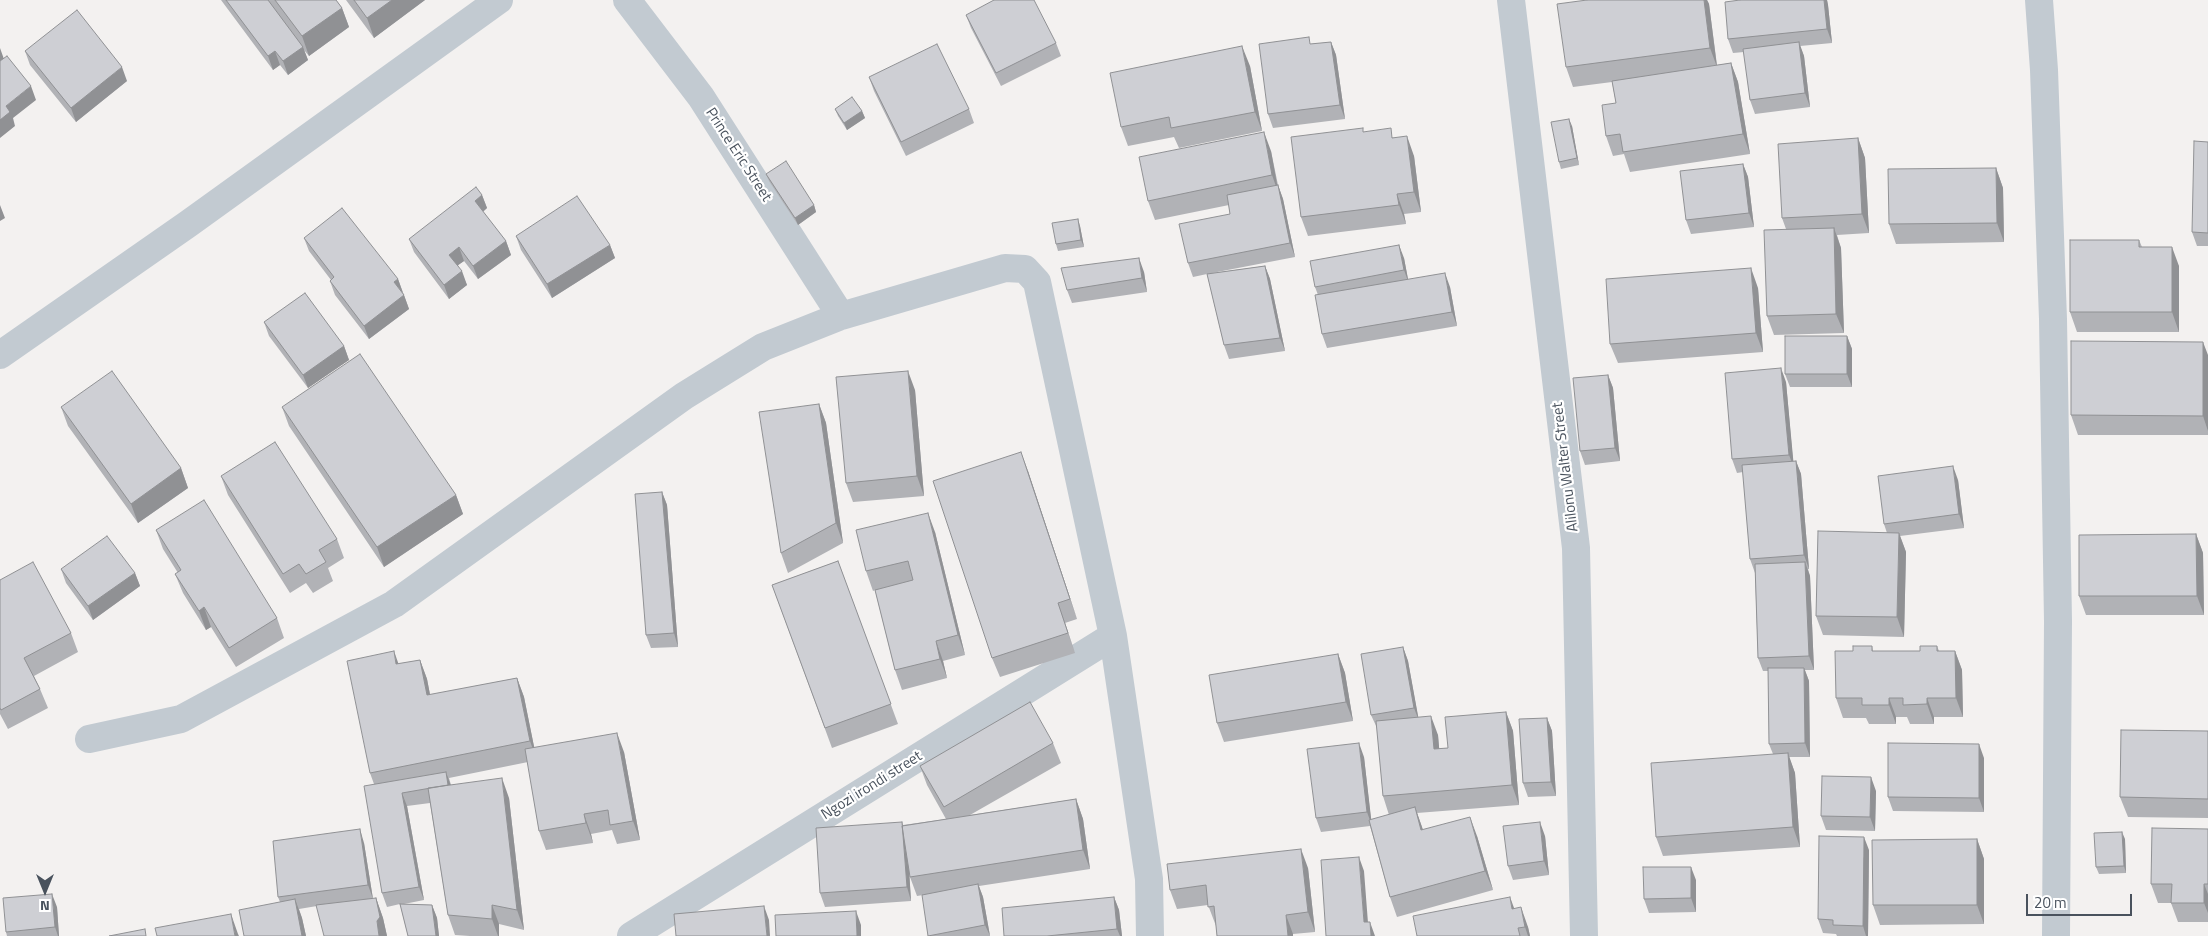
<!DOCTYPE html>
<html>
<head>
<meta charset="utf-8">
<style>
  body { margin:0 }
  #map { position:relative; width:2208px; height:936px; overflow:hidden; background:#f3f1f0; font-family:"Titillium Web",sans-serif }
  canvas { display:block }
  .north { position:absolute; left:20px; top:866px; width:50px; height:50px; -webkit-text-stroke:4px #fff; paint-order:stroke; rotate:180deg; font-size:14px; font-weight:700; line-height:20px; text-align:center; color:#49525d }
  .north::after { content:''; display:block; margin:auto; width:18px; height:22px; background:#49525d; clip-path:polygon(50% 0,100% 100%,50% 72%,0 100%) }
  .scale { position:absolute; left:2026px; top:894px; width:106px; height:22px; box-sizing:border-box; border:2px solid #49525d; border-top:0; padding-left:6px; font-size:15px; line-height:18px; white-space:nowrap; color:#49525d; -webkit-text-stroke:4px #fff; paint-order:stroke }
</style>
</head>
<body>
<div id="map">
<canvas width="2208" height="936"></canvas>
<div class="north">N</div>
<div class="scale">20 m</div>
</div>
<script>
const ctx = document.querySelector('canvas').getContext('2d');
ctx.lineJoin = 'round';
function shape(rows) {
  const path = new Path2D();
  for (const r of rows) {
    path.moveTo(r[0], r[1]);
    for (let i = 2; i < r.length; i += 2) path.lineTo(r[i], r[i + 1]);
  }
  return path;
}
function stroke(path, color, width, dash) {
  ctx.strokeStyle = color;
  ctx.lineWidth = width;
  ctx.lineCap = dash ? 'butt' : 'round';
  ctx.setLineDash(dash || []);
  ctx.stroke(path);
}
function fillPath(path, color) {
  ctx.fillStyle = color;
  ctx.fill(path, 'evenodd');
}
function label(font, color, halo, rows, align = 'center') {
  ctx.font = font + ' "Titillium Web",sans-serif';
  ctx.lineWidth = 4.5;
  ctx.setLineDash([]);
  ctx.textBaseline = 'middle';
  ctx.strokeStyle = halo;
  ctx.fillStyle = color;
  for (const [text, x, y, turn = 0] of rows) {
    ctx.save();
    ctx.translate(x, y);
    ctx.rotate((+turn || 0) * Math.PI / 180);
    ctx.textAlign = isNaN(turn) ? turn : align;
    if (halo) ctx.strokeText(text, 0, 0);
    ctx.fillText(text, 0, 0);
    ctx.restore();
  }
}
stroke(shape([
  [627,0,701,97,841,316],
  [1511,0,1576,548,1584,936],
  [2039,0,2044,70,2053,319,2058,621,2056,936],
  [0,355,188,224,499,0],
  [89,739,181,719,394,604,684,396,763,347,841,316,1005,268,1025,269,1037,282,1113,636,1149,879,1150,936],
  [631,936,1113,636]
]), '#c2cad1', 28);
fillPath(shape([
  [221,0,336,0,342,8,349,27,309,56,304,50,308,60,288,75,280,65,273,70],
  [346,0,425,0,374,38],
  [1704,0,1707,0,1709,4,1717,65,1731,63,1738,82,1750,154,1630,172,1624,154,1613,156,1606,136,1616,103,1612,82,1573,87,1566,67],
  [1740,0,1827,0,1828,5,1832,43,1800,46,1804,56,1810,107,1755,114,1750,100,1744,52,1733,53,1728,39],
  [966,15,1056,43,1061,56,1001,86,971,28],
  [1331,42,1336,55,1345,119,1273,128,1268,114,1312,44],
  [25,51,127,81,76,122,30,65],
  [1250,66,1262,131,1179,148,1174,137,1128,146,1121,127],
  [869,77,969,109,974,123,906,156,874,91],
  [835,109,862,111,865,118,847,130,838,116],
  [1572,126,1579,165,1561,169,1559,162],
  [1364,132,1394,138,1414,156,1421,212,1404,214,1406,224,1308,236,1301,217],
  [1858,138,1865,158,1869,233,1837,235,1841,248,1844,333,1774,335,1767,316,1786,229,1782,218],
  [2208,142,2208,246,2197,246,2192,232],
  [1271,151,1278,185,1283,199,1295,257,1212,273,1265,266,1270,279,1285,351,1229,359,1224,345,1207,274,1193,277,1188,263,1230,214,1229,205,1155,220,1148,201],
  [1743,164,1748,177,1754,227,1691,234,1686,220],
  [1996,168,2003,188,2004,242,1896,244,1889,224],
  [766,174,814,205,816,212,798,225,769,181],
  [482,195,487,208,483,212,506,241,511,255,478,279,464,261,458,265,467,285,449,299,414,252,409,239],
  [1080,226,1084,247,1058,251,1056,244],
  [516,236,610,245,615,258,552,298,521,250],
  [304,238,398,279,409,309,369,339,335,295,330,281,331,280,309,251],
  [2139,240,2142,247,2179,266,2179,332,2077,332,2070,312],
  [1404,258,1408,280,1450,287,1457,326,1327,348,1322,334,1318,295,1315,287],
  [1144,272,1147,292,1072,303,1067,290],
  [1758,288,1763,352,1618,363,1610,344],
  [264,322,344,346,349,360,308,388,269,336],
  [1847,336,1852,349,1852,387,1790,387,1785,374],
  [2208,355,2208,435,2078,435,2071,415],
  [1608,375,1613,388,1620,461,1585,465,1580,451],
  [1786,382,1793,461,1796,461,1801,474,1809,569,1808,569,1810,576,1814,670,1805,670,1809,681,1810,757,1789,757,1795,773,1800,847,1663,856,1656,837,1773,754,1769,744,1768,671,1763,671,1758,658,1755,573,1750,559,1743,472,1737,473,1732,459],
  [915,390,924,496,853,502,846,483],
  [819,404,826,423,843,543,788,573,781,553],
  [61,407,181,468,188,488,138,523,68,426],
  [282,407,456,495,463,514,384,567,289,426],
  [1028,471,1077,619,1065,623,1075,653,1000,677,992,658],
  [221,476,337,539,344,558,328,568,333,581,313,593,306,583,290,593,228,495],
  [1958,480,1964,528,1900,536,1906,552,1904,637,1823,635,1816,616,1887,533,1884,524],
  [662,492,667,505,678,647,651,648,646,635],
  [156,530,277,618,284,638,236,667,211,627,206,630,183,593,175,574,178,573,163,549],
  [935,532,965,655,943,661,947,678,902,690,895,670,875,590,873,591,866,571],
  [2196,534,2203,553,2204,615,2086,615,2079,596],
  [838,561,898,724,832,748,772,585],
  [61,569,135,573,140,586,93,620,66,583],
  [0,580,71,633,78,652,34,676,40,689,48,708,8,729,0,714],
  [1872,646,1873,651,1920,651,1937,646,1939,651,1955,651,1962,670,1963,717,1934,717,1934,724,1910,724,1907,717,1896,717,1896,724,1869,724,1866,718,1843,718,1836,698,1853,651],
  [1403,647,1408,661,1418,717,1438,735,1439,749,1448,748,1506,712,1513,731,1519,805,1417,813,1423,830,1477,836,1493,890,1397,917,1390,897,1370,826,1321,832,1316,818,1364,757,1371,820,1389,815,1383,796,1377,728,1371,715],
  [1338,654,1345,673,1353,721,1224,742,1217,723],
  [420,660,427,679,430,695,517,678,524,697,534,747,624,752,640,840,617,844,612,830,591,834,593,843,546,850,539,831,528,762,449,778,451,785,509,798,524,930,499,924,499,936,470,936,455,935,448,915,430,803,407,806,424,900,404,904,432,905,437,918,439,936,408,936,400,904,387,907,382,893,374,784,370,773,398,664],
  [1547,718,1552,731,1556,796,1528,797,1523,783],
  [2208,731,2208,818,2128,817,2120,797],
  [1053,743,1061,763,970,815,1076,799,1083,819,1090,869,979,886,983,897,990,936,928,936,923,895,917,896,910,877,909,871,911,901,825,907,820,893,903,825,946,819,927,785,920,766],
  [1984,758,1984,812,1893,811,1888,797],
  [1876,791,1875,831,1826,830,1821,816],
  [2208,829,2208,922,2178,922,2171,903,2158,903,2151,884],
  [1545,836,1549,875,1513,880,1508,866],
  [1977,839,1984,859,1984,924,1880,925,1873,905],
  [2125,839,2126,873,2099,874,2096,867],
  [364,843,373,899,376,898,383,918,387,936,317,906,299,909,302,918,306,936,244,936,280,902,278,897],
  [1869,850,1868,936,1837,936,1836,934,1823,933,1818,919],
  [1308,868,1315,932,1293,934,1293,936,1217,936,1216,926,1208,905,1177,909,1170,890],
  [1696,880,1696,912,1649,913,1644,899],
  [1114,897,1119,910,1122,936,1004,936],
  [57,907,59,936,7,936,6,932],
  [1514,908,1528,927,1530,936,1417,936]
]), '#b1b2b6');
fillPath(shape([
  [392,0,425,0,374,38,367,18],
  [1704,0,1707,0,1709,4,1717,67,1710,48],
  [1824,0,1827,0,1828,5,1832,43,1827,29],
  [342,8,349,27,309,56,302,36],
  [1331,42,1336,55,1345,119,1340,105],
  [1799,42,1804,56,1810,107,1805,93],
  [1242,46,1250,66,1262,131,1255,112],
  [303,47,308,60,288,75,283,61],
  [0,48,5,62,0,65],
  [275,51,280,65,273,70,268,56],
  [1731,63,1738,82,1750,154,1743,134],
  [122,67,127,81,76,122,71,108],
  [31,86,36,100,13,118,15,126,0,138,0,120,6,106],
  [862,111,865,118,847,130,844,123],
  [1569,119,1572,126,1579,165,1577,158],
  [1264,132,1271,151,1279,195,1272,175],
  [1407,136,1414,156,1421,212,1414,192],
  [1858,138,1865,158,1869,233,1862,214],
  [1743,164,1748,177,1754,227,1749,213],
  [1996,168,2003,188,2004,242,1997,223],
  [1278,185,1283,199,1295,257,1290,243],
  [1397,194,1404,214,1406,224,1399,205],
  [482,195,487,208,480,214,475,201],
  [0,205,5,218,0,221],
  [814,205,816,212,798,225,795,218],
  [1078,219,1080,226,1084,247,1081,240],
  [1834,228,1841,248,1844,333,1836,314],
  [506,241,511,255,478,279,473,266],
  [610,245,615,258,552,298,547,284],
  [1399,245,1404,258,1409,284,1404,270],
  [459,247,464,261,454,268,449,255],
  [2172,247,2179,266,2179,332,2172,312],
  [1139,258,1144,272,1147,292,1142,278],
  [1265,266,1270,279,1285,351,1280,338],
  [1751,268,1758,288,1763,352,1756,333],
  [462,271,467,285,449,299,444,285],
  [1445,273,1450,287,1457,326,1452,312],
  [398,279,403,293,394,282],
  [404,295,409,309,369,339,364,326],
  [1847,336,1852,349,1852,387,1847,374],
  [2203,342,2208,355,2208,431,2203,416],
  [344,346,349,360,308,388,303,375],
  [1781,368,1786,382,1794,468,1789,455],
  [908,371,915,390,924,496,917,476],
  [1608,375,1613,388,1620,461,1615,448],
  [819,404,826,423,843,543,836,523],
  [1021,452,1028,471,1077,619,1070,599],
  [1796,461,1801,474,1809,569,1804,555],
  [1953,466,1958,480,1964,528,1959,514],
  [181,468,188,488,138,523,131,504],
  [662,492,667,505,678,647,674,633],
  [456,495,463,514,384,567,377,547],
  [928,513,935,532,965,655,958,635],
  [1899,533,1906,552,1904,637,1897,617],
  [2196,534,2203,553,2204,615,2197,596],
  [1805,562,1810,576,1814,670,1809,656],
  [135,573,140,586,93,620,88,606],
  [1058,603,1065,623,1075,653,1068,633],
  [204,607,211,627,206,630,199,611],
  [936,641,943,661,947,678,940,659],
  [1403,647,1408,661,1419,721,1414,708],
  [394,651,401,671,396,664],
  [1955,651,1962,670,1963,717,1956,698],
  [1338,654,1345,673,1353,721,1346,702],
  [420,660,427,679,434,715,427,695],
  [1804,668,1809,681,1810,757,1805,743],
  [517,678,524,697,537,761,530,741],
  [1889,698,1896,717,1896,724,1889,705],
  [1927,698,1934,717,1934,724,1927,704],
  [1506,712,1513,731,1519,805,1512,785],
  [1431,716,1438,735,1441,769,1434,749],
  [1547,718,1552,731,1556,796,1551,782],
  [617,733,624,752,640,840,633,821],
  [1359,743,1364,757,1372,826,1367,812],
  [1979,744,1984,758,1984,812,1979,798],
  [1788,753,1795,773,1800,847,1793,827],
  [446,772,451,786,448,785],
  [1871,777,1876,791,1875,831,1870,817],
  [502,778,509,798,524,930,517,910],
  [402,793,407,806,424,900,419,887],
  [1076,799,1083,819,1090,869,1083,850],
  [1415,807,1422,827,1429,850,1421,830],
  [584,814,591,834,593,843,586,823],
  [1470,817,1477,836,1493,890,1485,871],
  [902,822,907,836,911,901,907,887],
  [1540,822,1545,836,1549,875,1544,861],
  [360,829,364,843,373,899,368,885],
  [2122,832,2125,839,2126,873,2124,866],
  [1864,837,1869,850,1868,936,1866,936,1863,926],
  [1977,839,1984,859,1984,924,1977,905],
  [1301,849,1308,868,1315,932,1308,912],
  [1359,857,1364,871,1369,936,1364,922],
  [1691,867,1696,880,1696,912,1691,898],
  [978,884,983,897,990,936,985,925],
  [2204,884,2208,894,2208,913,2204,903],
  [52,894,57,907,59,936,58,936,55,927],
  [1114,897,1119,910,1122,936,1120,936,1117,929],
  [1510,897,1517,916,1512,909],
  [376,898,383,918,387,936,379,936,377,921],
  [295,899,302,918,306,936,302,936],
  [432,905,437,918,439,936,436,936],
  [492,905,499,924,499,936,498,936,492,919],
  [764,906,769,920,770,936,767,936],
  [1521,907,1528,927,1530,936,1528,936,1525,927],
  [856,911,861,925,861,936,857,936],
  [231,914,238,934,239,936,235,936],
  [1286,915,1293,934,1293,936,1288,936],
  [1370,922,1375,936,1371,936]
]), '#909194');
const building = shape([
  [226,0,268,0,303,47,283,61,275,51,268,56,226,0],
  [275,0,336,0,342,8,302,36,275,0],
  [354,0,392,0,367,18,354,0],
  [994,0,1034,0,1056,43,996,73,966,15,994,0],
  [1587,0,1704,0,1710,48,1566,67,1557,4,1587,0],
  [1740,0,1824,0,1827,29,1728,39,1725,2,1740,0],
  [77,10,122,67,71,108,25,51,77,10],
  [1309,37,1310,44,1331,42,1340,105,1268,114,1259,44,1309,37],
  [1799,42,1805,93,1750,100,1743,49,1799,42],
  [937,44,969,109,901,142,869,77,937,44],
  [1242,46,1255,112,1171,128,1169,117,1121,127,1110,73,1242,46],
  [7,56,31,86,6,106,10,112,0,120,0,61,7,56],
  [1731,63,1743,134,1623,152,1620,134,1606,136,1602,105,1616,103,1612,81,1731,63],
  [852,97,862,111,844,123,835,109,852,97],
  [1569,119,1577,158,1559,162,1551,122,1569,119],
  [1363,128,1363,132,1391,128,1392,138,1407,136,1414,192,1397,194,1399,205,1301,217,1291,137,1363,128],
  [1264,132,1272,175,1148,201,1139,157,1264,132],
  [1858,138,1862,214,1782,218,1778,144,1858,138],
  [2194,141,2208,142,2208,233,2192,232,2194,141],
  [786,161,814,205,795,218,766,174,786,161],
  [1743,164,1749,213,1686,220,1680,171,1743,164],
  [1996,168,1997,223,1889,224,1888,169,1996,168],
  [1278,185,1290,243,1188,263,1179,224,1230,214,1227,195,1278,185],
  [476,187,482,195,475,201,506,241,473,266,459,247,449,255,462,271,444,285,409,239,476,187],
  [577,196,610,245,547,284,516,236,577,196],
  [342,208,398,279,394,282,404,295,364,326,330,281,334,277,304,238,342,208],
  [1078,219,1081,240,1056,244,1052,223,1078,219],
  [1834,228,1836,314,1767,316,1764,230,1834,228],
  [2070,240,2139,240,2139,247,2172,247,2172,312,2070,312,2070,240],
  [1399,245,1404,270,1315,287,1310,261,1399,245],
  [1139,258,1142,278,1067,290,1061,268,1139,258],
  [1265,266,1280,338,1224,345,1207,274,1265,266],
  [1751,268,1756,333,1610,344,1606,279,1751,268],
  [1445,273,1452,312,1322,334,1315,295,1445,273],
  [305,293,344,346,303,375,264,322,305,293],
  [1785,336,1847,336,1847,374,1785,374,1785,336],
  [2071,341,2203,342,2203,416,2071,415,2071,341],
  [360,354,456,495,377,547,282,407,360,354],
  [1781,368,1789,455,1732,459,1725,373,1781,368],
  [112,371,181,468,131,504,61,407,112,371],
  [908,371,917,476,846,483,836,377,908,371],
  [1608,375,1615,448,1580,451,1573,378,1608,375],
  [819,404,836,523,781,553,759,412,819,404],
  [275,442,337,539,319,550,326,562,306,574,299,564,283,574,221,476,275,442],
  [1021,452,1070,599,1058,603,1068,633,992,658,933,481,1021,452],
  [1796,461,1804,555,1750,559,1742,465,1796,461],
  [1953,466,1959,514,1884,524,1878,476,1953,466],
  [662,492,674,633,646,635,635,494,662,492],
  [204,500,277,618,229,648,204,607,199,611,175,574,181,570,156,530,204,500],
  [928,513,958,635,936,641,940,659,895,670,875,590,913,580,908,561,866,571,856,530,928,513],
  [1818,531,1899,533,1897,617,1816,616,1818,531],
  [2196,534,2197,596,2079,596,2079,535,2196,534],
  [107,536,135,573,88,606,61,569,107,536],
  [838,561,891,704,825,728,772,585,838,561],
  [33,562,71,633,24,658,40,689,1,710,0,708,0,580,33,562],
  [1805,562,1809,656,1758,658,1755,564,1805,562],
  [1853,646,1872,646,1872,651,1920,651,1920,646,1937,646,1937,651,1955,651,1956,698,1927,698,1927,704,1903,705,1903,698,1889,698,1889,705,1862,705,1862,698,1836,698,1835,651,1853,651,1853,646],
  [1403,647,1414,708,1371,715,1361,654,1403,647],
  [394,651,396,664,420,660,427,695,517,678,530,741,370,773,347,661,394,651],
  [1338,654,1346,702,1217,723,1209,675,1338,654],
  [1768,668,1804,668,1805,743,1769,744,1768,668],
  [1030,702,1053,743,944,807,920,766,1030,702],
  [1506,712,1512,785,1383,796,1376,721,1431,716,1434,749,1448,748,1445,717,1506,712],
  [1547,718,1551,782,1523,783,1519,719,1547,718],
  [2121,730,2208,731,2208,799,2120,797,2121,730],
  [617,733,633,821,610,825,608,810,584,814,586,823,539,831,525,749,617,733],
  [1359,743,1367,812,1316,818,1307,749,1359,743],
  [1888,743,1979,744,1979,798,1888,797,1888,743],
  [1788,753,1793,827,1656,837,1651,763,1788,753],
  [446,772,448,785,402,793,419,887,382,893,364,786,446,772],
  [1822,776,1871,777,1870,817,1821,816,1822,776],
  [502,778,517,910,492,905,492,919,448,915,428,788,502,778],
  [1076,799,1083,850,910,877,902,826,1076,799],
  [1415,807,1421,830,1470,817,1485,871,1390,897,1369,820,1415,807],
  [902,822,907,887,820,893,816,828,902,822],
  [1540,822,1544,861,1508,866,1503,826,1540,822],
  [2152,828,2208,829,2208,884,2204,884,2204,903,2171,903,2172,884,2151,884,2152,828],
  [360,829,368,885,278,897,273,841,360,829],
  [2122,832,2124,866,2096,867,2094,833,2122,832],
  [1819,836,1864,837,1863,926,1833,925,1833,920,1818,919,1819,836],
  [1977,839,1977,905,1873,905,1872,840,1977,839],
  [1301,849,1308,912,1286,915,1288,936,1217,936,1214,906,1208,907,1206,885,1170,890,1167,864,1301,849],
  [1359,857,1364,922,1370,922,1371,936,1326,936,1321,860,1359,857],
  [1643,867,1691,867,1691,898,1644,899,1643,867],
  [978,884,985,925,928,936,922,895,978,884],
  [52,894,55,927,6,932,3,898,52,894],
  [1114,897,1117,929,1047,936,1004,936,1002,908,1114,897],
  [1510,897,1512,909,1521,907,1525,927,1518,928,1520,936,1417,936,1413,916,1510,897],
  [376,898,380,917,377,921,379,936,324,936,316,905,376,898],
  [295,899,302,936,244,936,239,910,295,899],
  [400,904,432,905,436,936,408,936,400,904],
  [764,906,767,936,676,936,674,914,764,906],
  [856,911,857,936,776,936,775,915,856,911],
  [231,914,235,936,157,936,155,928,231,914],
  [145,929,146,936,109,936,145,929]
]);
fillPath(building, '#cecfd4');
stroke(building, '#909194', 1);
label('15px', '#49525d', '#fff', [
  ["Prince Eric Street",738,155,57],
  ["Alilonu Walter Street",1566,467,-97],
  ["Ngozi irondi street",872,786,-32]
]);
</script>
</body>
</html>
